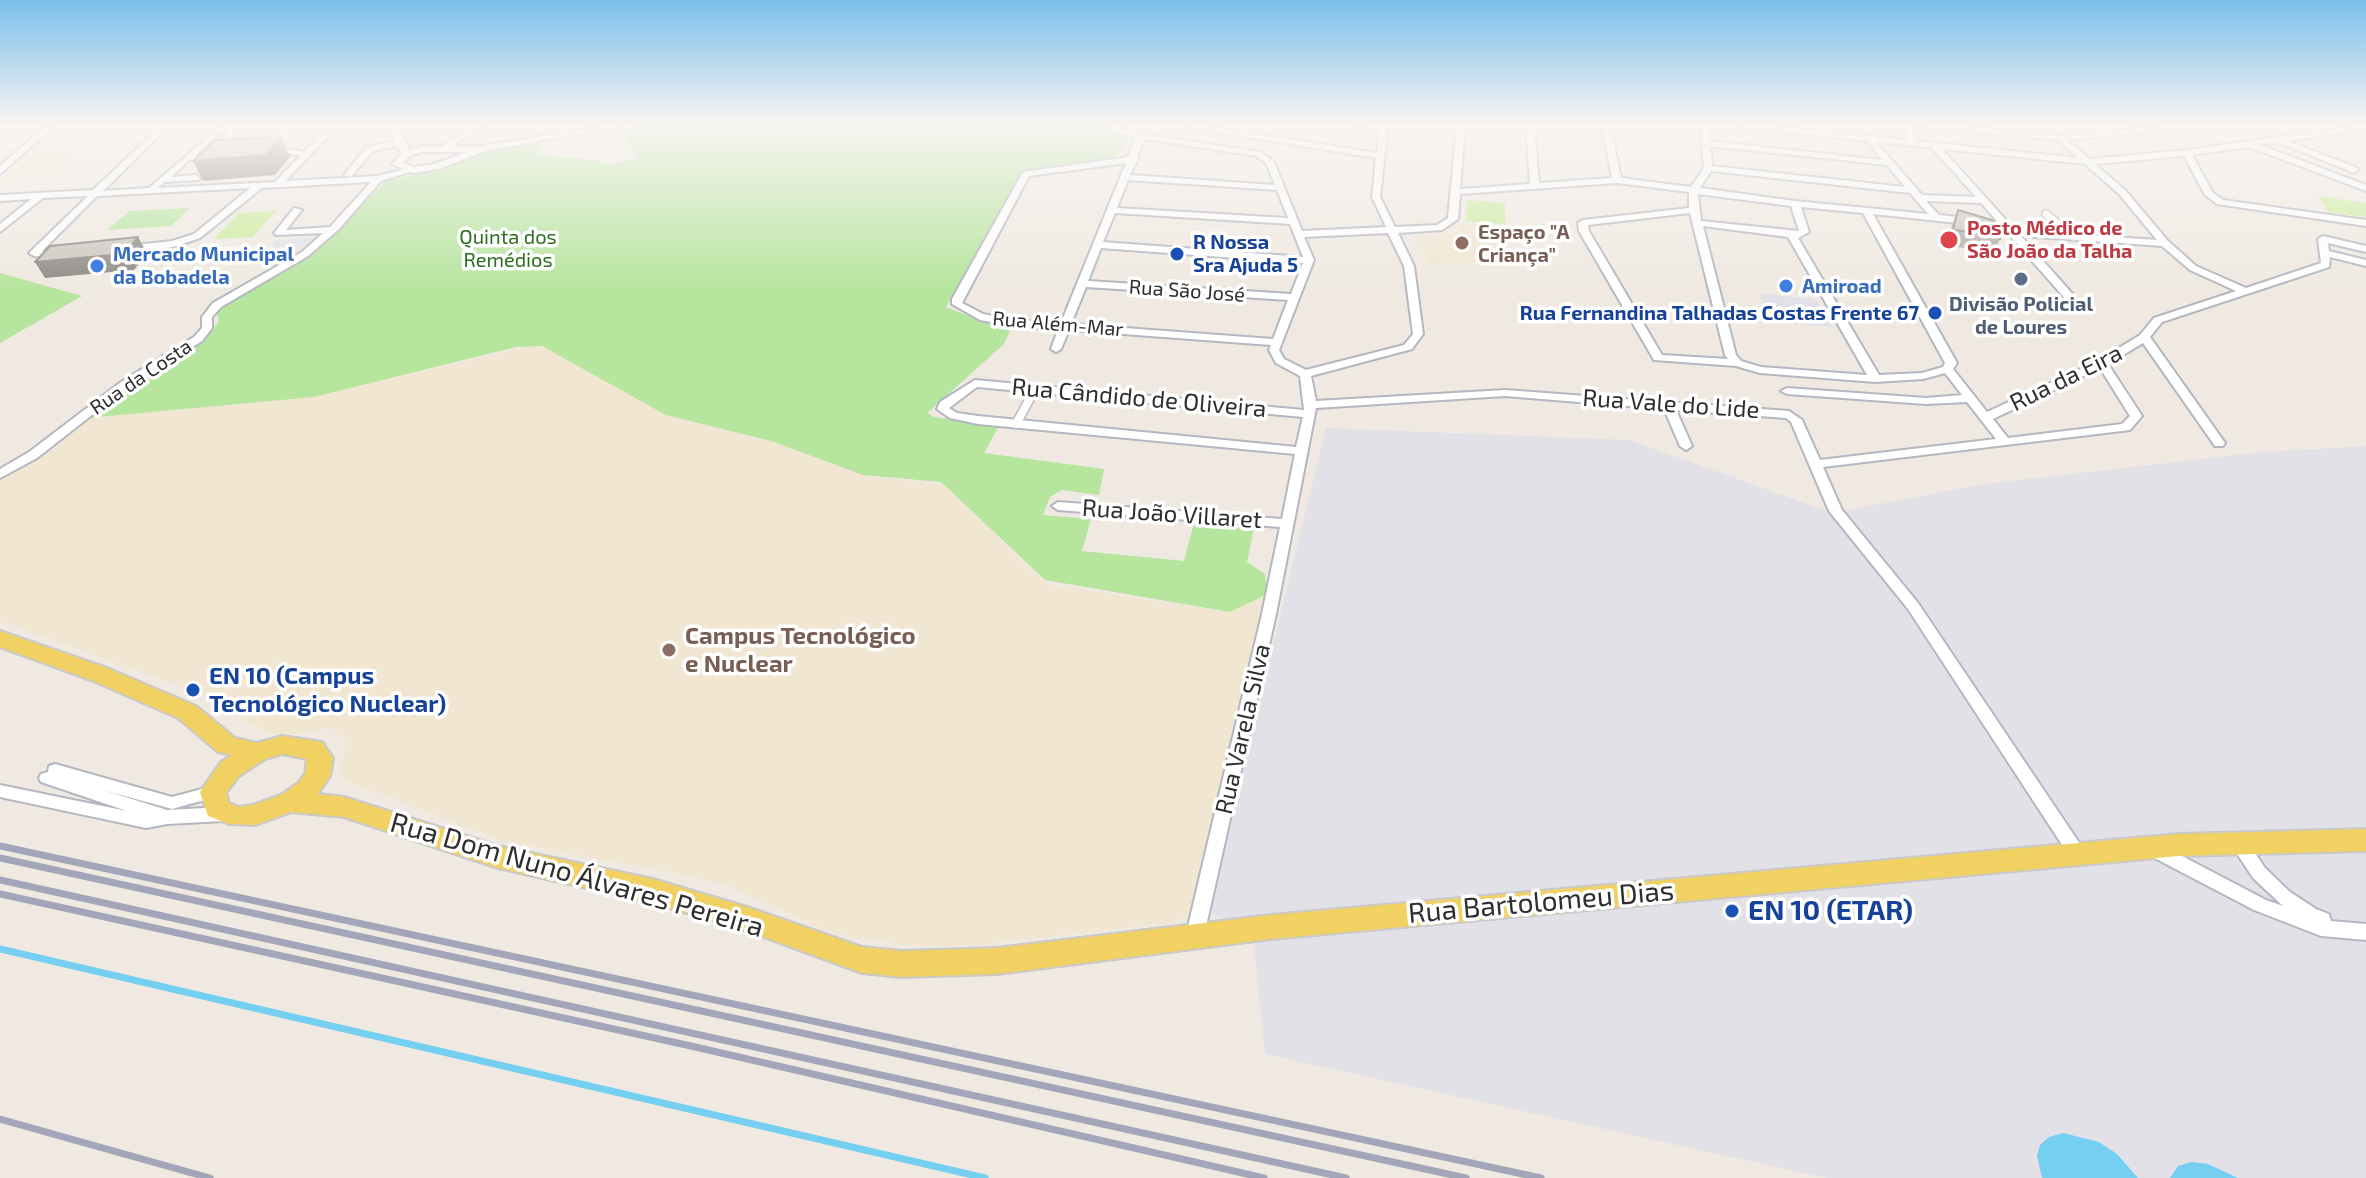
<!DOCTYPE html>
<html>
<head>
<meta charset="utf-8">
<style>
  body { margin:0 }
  canvas { display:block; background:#efe9e1 }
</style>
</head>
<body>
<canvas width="2366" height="1178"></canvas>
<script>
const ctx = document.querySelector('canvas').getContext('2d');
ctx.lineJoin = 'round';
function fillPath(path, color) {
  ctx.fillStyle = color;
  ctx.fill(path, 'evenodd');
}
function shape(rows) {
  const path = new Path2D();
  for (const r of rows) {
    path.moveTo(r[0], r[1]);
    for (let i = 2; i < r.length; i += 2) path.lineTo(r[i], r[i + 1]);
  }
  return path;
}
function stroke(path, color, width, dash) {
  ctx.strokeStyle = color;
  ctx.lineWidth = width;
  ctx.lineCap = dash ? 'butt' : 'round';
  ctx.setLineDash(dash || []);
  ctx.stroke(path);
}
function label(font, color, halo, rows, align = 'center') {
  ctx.font = font + ' "Exo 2",sans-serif';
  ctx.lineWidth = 7;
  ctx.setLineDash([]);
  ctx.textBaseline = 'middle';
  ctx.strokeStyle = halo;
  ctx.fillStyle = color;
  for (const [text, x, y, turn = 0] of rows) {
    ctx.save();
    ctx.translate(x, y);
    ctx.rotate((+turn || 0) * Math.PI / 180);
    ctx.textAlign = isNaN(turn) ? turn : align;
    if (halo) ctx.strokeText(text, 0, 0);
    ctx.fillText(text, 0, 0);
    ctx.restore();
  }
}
fillPath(shape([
  [317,237,281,265,258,261,273,252,275,248,271,247,275,241],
  [1760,294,1816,299,1833,327,1771,322],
  [1326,428,1629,440,1832,513,1985,484,2263,452,2366,446,2366,1178,1827,1178,1265,1054,1254,943,1208,910]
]), '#e3e1e8');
fillPath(shape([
  [80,129,78,132,103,130,53,177,0,181,52,131],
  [1477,224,1505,227,1504,250,1511,259,1429,265,1415,236,1462,233,1458,225],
  [529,346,554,350,666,415,771,441,863,475,943,485,1046,584,1230,612,1268,594,1195,912,1169,923,969,946,909,946,849,936,822,929,733,888,697,877,502,841,347,781,340,769,346,742,330,727,304,734,268,734,211,697,0,621,0,477,87,418,314,397]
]), '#f0e6d1');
fillPath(shape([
  [648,125,1106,125,1127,138,1120,153,1099,162,1021,172,946,307,989,324,1011,328,1004,344,927,413,934,417,999,426,984,453,1104,469,1099,495,1062,490,1050,497,1043,515,1091,519,1082,551,1184,561,1194,523,1254,528,1247,562,1265,574,1268,594,1230,612,1045,580,941,482,863,475,771,441,666,415,542,346,516,347,314,397,87,418,196,345,214,329,219,320,216,312,222,305,308,256,386,181,440,169,483,152,541,141,538,155,597,160,604,165,638,158,620,129],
  [190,208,171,226,107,230,129,211],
  [0,273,82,296,0,343]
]), '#b6e59e');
fillPath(shape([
  [2318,196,2366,203,2366,217,2328,212],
  [1467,200,1505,203,1505,224,1466,221],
  [276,211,253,237,214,239,239,213]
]), '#c9ec9a');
fillPath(shape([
  [2063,1133,2099,1142,2117,1154,2138,1178,2042,1178,2037,1156,2040,1145,2049,1137],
  [2191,1162,2208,1164,2238,1178,2170,1178,2178,1166]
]), '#75cff0');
stroke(shape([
  [0,949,985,1178]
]), '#75cff0', 7);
const pedestrianFar1 = shape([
  [2046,214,2074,237]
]);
const pedestrian = shape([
  [1016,424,1035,389]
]);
const minor = shape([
  [47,125,56,125,0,174,0,166,47,125],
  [162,125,170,125,103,191,149,188,221,126,238,125,241,127,215,154,216,158,189,160,171,177,196,175,200,178,199,180,164,182,158,188,275,182,300,156,264,147,284,125,292,125,274,146,304,152,331,125,339,125,286,181,378,176,412,167,416,170,381,181,339,229,308,256,221,307,212,317,212,328,202,341,129,386,37,458,0,478,0,469,29,452,121,382,194,337,202,328,202,317,213,303,302,252,323,233,276,235,274,233,294,208,302,210,286,230,330,227,371,182,262,188,200,238,173,247,125,252,120,249,125,246,172,241,194,234,250,188,97,196,42,251,60,253,62,255,57,258,34,256,29,253,88,196,43,198,0,232,0,224,31,199,0,201,0,195,93,190,162,125],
  [223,130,230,130,210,150,210,154,196,155,223,130],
  [477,125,486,125,450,148,443,146,477,125],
  [558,125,566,125,570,132,563,134,558,125],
  [1111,125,1119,125,1124,129,1141,134,1261,152,1274,162,1302,231,1386,227,1372,197,1376,158,1186,127,1182,125,1200,125,1377,153,1379,131,1355,125,1388,125,1380,197,1395,227,1437,225,1448,218,1457,125,1465,125,1460,189,1530,184,1526,125,1534,125,1539,183,1612,178,1602,125,1610,125,1621,178,1691,187,1704,168,1700,125,1708,125,1710,141,1882,160,1867,141,1739,127,1735,125,1761,125,1907,140,1904,125,1912,125,1916,141,2078,158,2058,140,1921,127,1917,125,1946,125,2060,136,2154,127,2158,129,2154,131,2067,140,2090,159,2187,150,2366,125,2366,129,2288,141,2357,168,2358,170,2354,173,2278,142,2260,145,2366,185,2366,191,2249,147,2192,155,2213,193,2223,200,2366,220,2366,226,2217,204,2205,195,2184,156,2095,164,2125,190,2168,241,2196,266,2246,288,2321,263,2318,239,2323,236,2366,246,2366,252,2328,243,2329,251,2366,260,2366,266,2330,257,2329,267,2162,322,2150,337,2225,443,2223,446,2215,446,2143,343,2108,364,2142,416,2130,430,1823,467,1842,510,1918,603,2084,850,2087,855,2084,860,2078,862,2072,860,1908,609,1829,511,1791,422,1786,418,1676,410,1692,446,1686,450,1680,446,1664,409,1505,396,1316,408,1276,614,1204,935,1202,941,1195,943,1188,941,1186,935,1262,614,1280,527,1058,510,1052,506,1058,502,1282,519,1295,454,978,424,950,418,937,409,940,402,975,380,1304,410,1300,376,1276,363,1269,350,1271,345,1069,330,1061,349,1056,352,1051,349,1058,330,1012,326,980,320,952,304,952,299,1023,172,1128,157,1136,137,1118,133,1111,125],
  [1144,139,1256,156,1266,163,1275,185,1130,175,1138,159,1137,157,1144,139],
  [1876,142,1932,148,1976,197,1922,195,1876,142],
  [1710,146,1887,165,1905,187,1712,166,1710,146],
  [1942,149,2085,164,2119,194,2157,240,2015,230,1942,149],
  [1126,163,1061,323,1012,320,983,314,962,303,1029,176,1126,163],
  [1711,171,1910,193,1928,214,1795,201,1700,188,1711,171],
  [1128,180,1277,190,1288,218,1117,208,1128,180],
  [1617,183,1689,192,1689,208,1583,220,1578,223,1579,231,1654,360,1736,366,1760,373,1875,382,1923,379,1945,373,1962,395,1926,398,1787,388,1781,391,1787,394,1926,404,1967,402,1996,439,1820,460,1802,420,1789,411,1505,390,1316,401,1311,376,1412,349,1423,334,1414,266,1398,233,1442,230,1458,219,1460,194,1617,183],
  [1698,194,1791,206,1799,231,1701,221,1698,194],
  [1926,201,1981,203,2003,228,1967,218,1939,215,1926,201],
  [1801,207,1863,213,1945,363,1943,367,1922,373,1879,375,1798,238,1809,232,1801,207],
  [1115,213,1290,224,1303,257,1103,242,1115,213],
  [1690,213,1725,355,1728,359,1662,355,1589,231,1588,225,1690,213],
  [1873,214,1967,224,2009,235,2069,303,2073,304,2078,301,2077,299,2021,236,2162,246,2190,270,2236,291,2154,318,2140,335,2098,361,1987,412,1953,369,1957,363,1873,214],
  [1703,226,1788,237,1867,375,1761,367,1741,361,1736,355,1703,226],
  [1388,233,1404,266,1413,334,1404,345,1306,370,1284,359,1279,350,1314,260,1304,237,1388,233],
  [1101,248,1303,263,1291,294,1088,281,1101,248],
  [1086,287,1288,300,1273,339,1071,324,1086,287],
  [2100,368,2130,416,2122,424,2008,438,1993,419,2100,368],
  [977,387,1303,417,1296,447,978,416,957,413,949,408,977,387],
  [401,140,405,142,404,144,373,151,351,177,344,175,367,147,401,140],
  [55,764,172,797,213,786,219,788,221,792,219,796,172,809,103,790,167,810,224,807,230,809,232,814,230,819,224,821,167,824,146,828,0,797,0,785,127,811,41,782,39,778,41,774,48,772,49,766,55,764],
  [2238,834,2244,836,2265,868,2290,892,2316,909,2329,914,2331,921,2366,924,2366,940,2321,936,2254,910,2147,854,2144,849,2147,844,2153,842,2159,844,2266,900,2283,906,2253,878,2232,846,2229,841,2232,836,2238,834]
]);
const tertiary = shape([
  [388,125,398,125,409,150,422,146,483,146,607,125,627,125,485,151,439,169,412,173,392,164,401,154,388,125],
  [423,152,467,152,434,164,413,167,403,163,409,156,423,152]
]);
const primary = shape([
  [0,631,107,668,196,706,235,738,257,743,282,736,322,742,333,758,330,776,318,794,344,797,498,846,653,879,747,907,862,947,902,951,997,948,1271,915,2179,834,2366,829,2366,851,2179,856,1271,939,997,974,902,977,862,973,742,929,653,903,498,868,344,817,291,812,255,825,229,824,208,816,200,792,221,762,232,755,218,752,178,718,91,680,0,647,0,631],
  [282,754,307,759,305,774,298,783,281,795,253,805,239,807,229,803,226,793,239,776,265,759,282,754]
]);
stroke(pedestrianFar1, '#b4b7c1', 10);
stroke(pedestrian, '#b4b7c1', 11);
stroke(minor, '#b4b7c1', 4);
stroke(tertiary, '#b4b7c1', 4);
stroke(primary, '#c9c9c9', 4);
stroke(pedestrianFar1, '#fff', 7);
stroke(pedestrian, '#fff', 8);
fillPath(minor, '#fff');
fillPath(tertiary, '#fff');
fillPath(primary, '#f2d163');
stroke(shape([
  [0,846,1541,1178],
  [0,858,1466,1178],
  [0,880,1346,1178],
  [0,894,691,1046,1264,1178],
  [0,1119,210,1178]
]), '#a3a6b8', 7);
fillPath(shape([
  [1958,210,2000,239,1993,255,1975,249,1946,246,1952,225]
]), '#afaba4');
fillPath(shape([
  [281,137,290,157,275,175,203,181,193,161],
  [138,237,147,253,134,270,45,278,35,262]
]), '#8e8b86');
const building = shape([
  [281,137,266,155,193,161,216,140,281,137],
  [1958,210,1992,220,2003,229,2000,239,1982,233,1953,230,1958,210],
  [138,237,124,254,35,262,50,246,138,237]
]);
fillPath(building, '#cbc7bf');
stroke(building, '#8e8b86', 2);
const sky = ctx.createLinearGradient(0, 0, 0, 290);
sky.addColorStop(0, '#7abfeb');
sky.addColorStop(0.43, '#f8f5f2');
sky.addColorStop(1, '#f8f5f200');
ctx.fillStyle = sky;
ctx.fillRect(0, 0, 2366, 290);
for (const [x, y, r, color] of [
  [1949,240,10,"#e0444e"],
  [1462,243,8,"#8d6e63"],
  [1177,254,8,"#1a4fb4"],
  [97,266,8,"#3f7fe0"],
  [2021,279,8,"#5c6f8a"],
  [1786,286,8,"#3f7fe0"],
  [1935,313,8,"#1a4fb4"],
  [669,650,8,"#8d6e63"],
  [193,690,8,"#1a4fb4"],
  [1732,911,8,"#1a4fb4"]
]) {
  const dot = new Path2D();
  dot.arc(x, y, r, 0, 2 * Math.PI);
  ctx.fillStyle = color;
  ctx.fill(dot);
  stroke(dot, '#fff', 3);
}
label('bold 20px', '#be3a42', '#fff', [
  ["Posto Médico de",1967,228],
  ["São João da Talha",1967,251]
], 'left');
label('bold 20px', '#785e54', '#fff', [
  ["Espaço \"A",1478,232],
  ["Criança\"",1478,255]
], 'left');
label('20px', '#2c6e1b', '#fff', [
  ["Quinta dos",508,237],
  ["Remédios",508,260]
]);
label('bold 20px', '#164399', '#fff', [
  ["R Nossa",1193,242],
  ["Sra Ajuda 5",1193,265],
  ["Rua Fernandina Talhadas Costas Frente 67",1919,313,"right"]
], 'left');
label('bold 20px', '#366cbe', '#fff', [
  ["Mercado Municipal",113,254],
  ["da Bobadela",113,277],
  ["Amiroad",1802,286]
], 'left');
label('20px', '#2e2e2e', '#fff', [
  ["Rua São José",1187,291,4],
  ["Rua Além-Mar",1058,324,5],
  ["Rua da Costa",141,377,-34]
]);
label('bold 20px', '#4e5e75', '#fff', [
  ["Divisão Policial",2021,304],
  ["de Loures",2021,327]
]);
label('24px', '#2e2e2e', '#fff', [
  ["Rua da Eira",2066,378,-26],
  ["Rua Cândido de Oliveira",1139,398,5],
  ["Rua Vale do Lide",1671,404,4],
  ["Rua João Villaret",1172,514,4],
  ["Rua Varela Silva",1243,729,-77]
]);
label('bold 24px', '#785e54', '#fff', [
  ["Campus Tecnológico",685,636],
  ["e Nuclear",685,664]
], 'left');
label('bold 24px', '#164399', '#fff', [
  ["EN 10 (Campus",209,676],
  ["Tecnológico Nuclear)",209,704]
], 'left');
label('28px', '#2e2e2e', '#fff', [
  ["Rua Dom Nuno Álvares Pereira",577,875,16],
  ["Rua Bartolomeu Dias",1541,902,-5]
]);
label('bold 28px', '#164399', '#fff', [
  ["EN 10 (ETAR)",1748,911]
], 'left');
</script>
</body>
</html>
